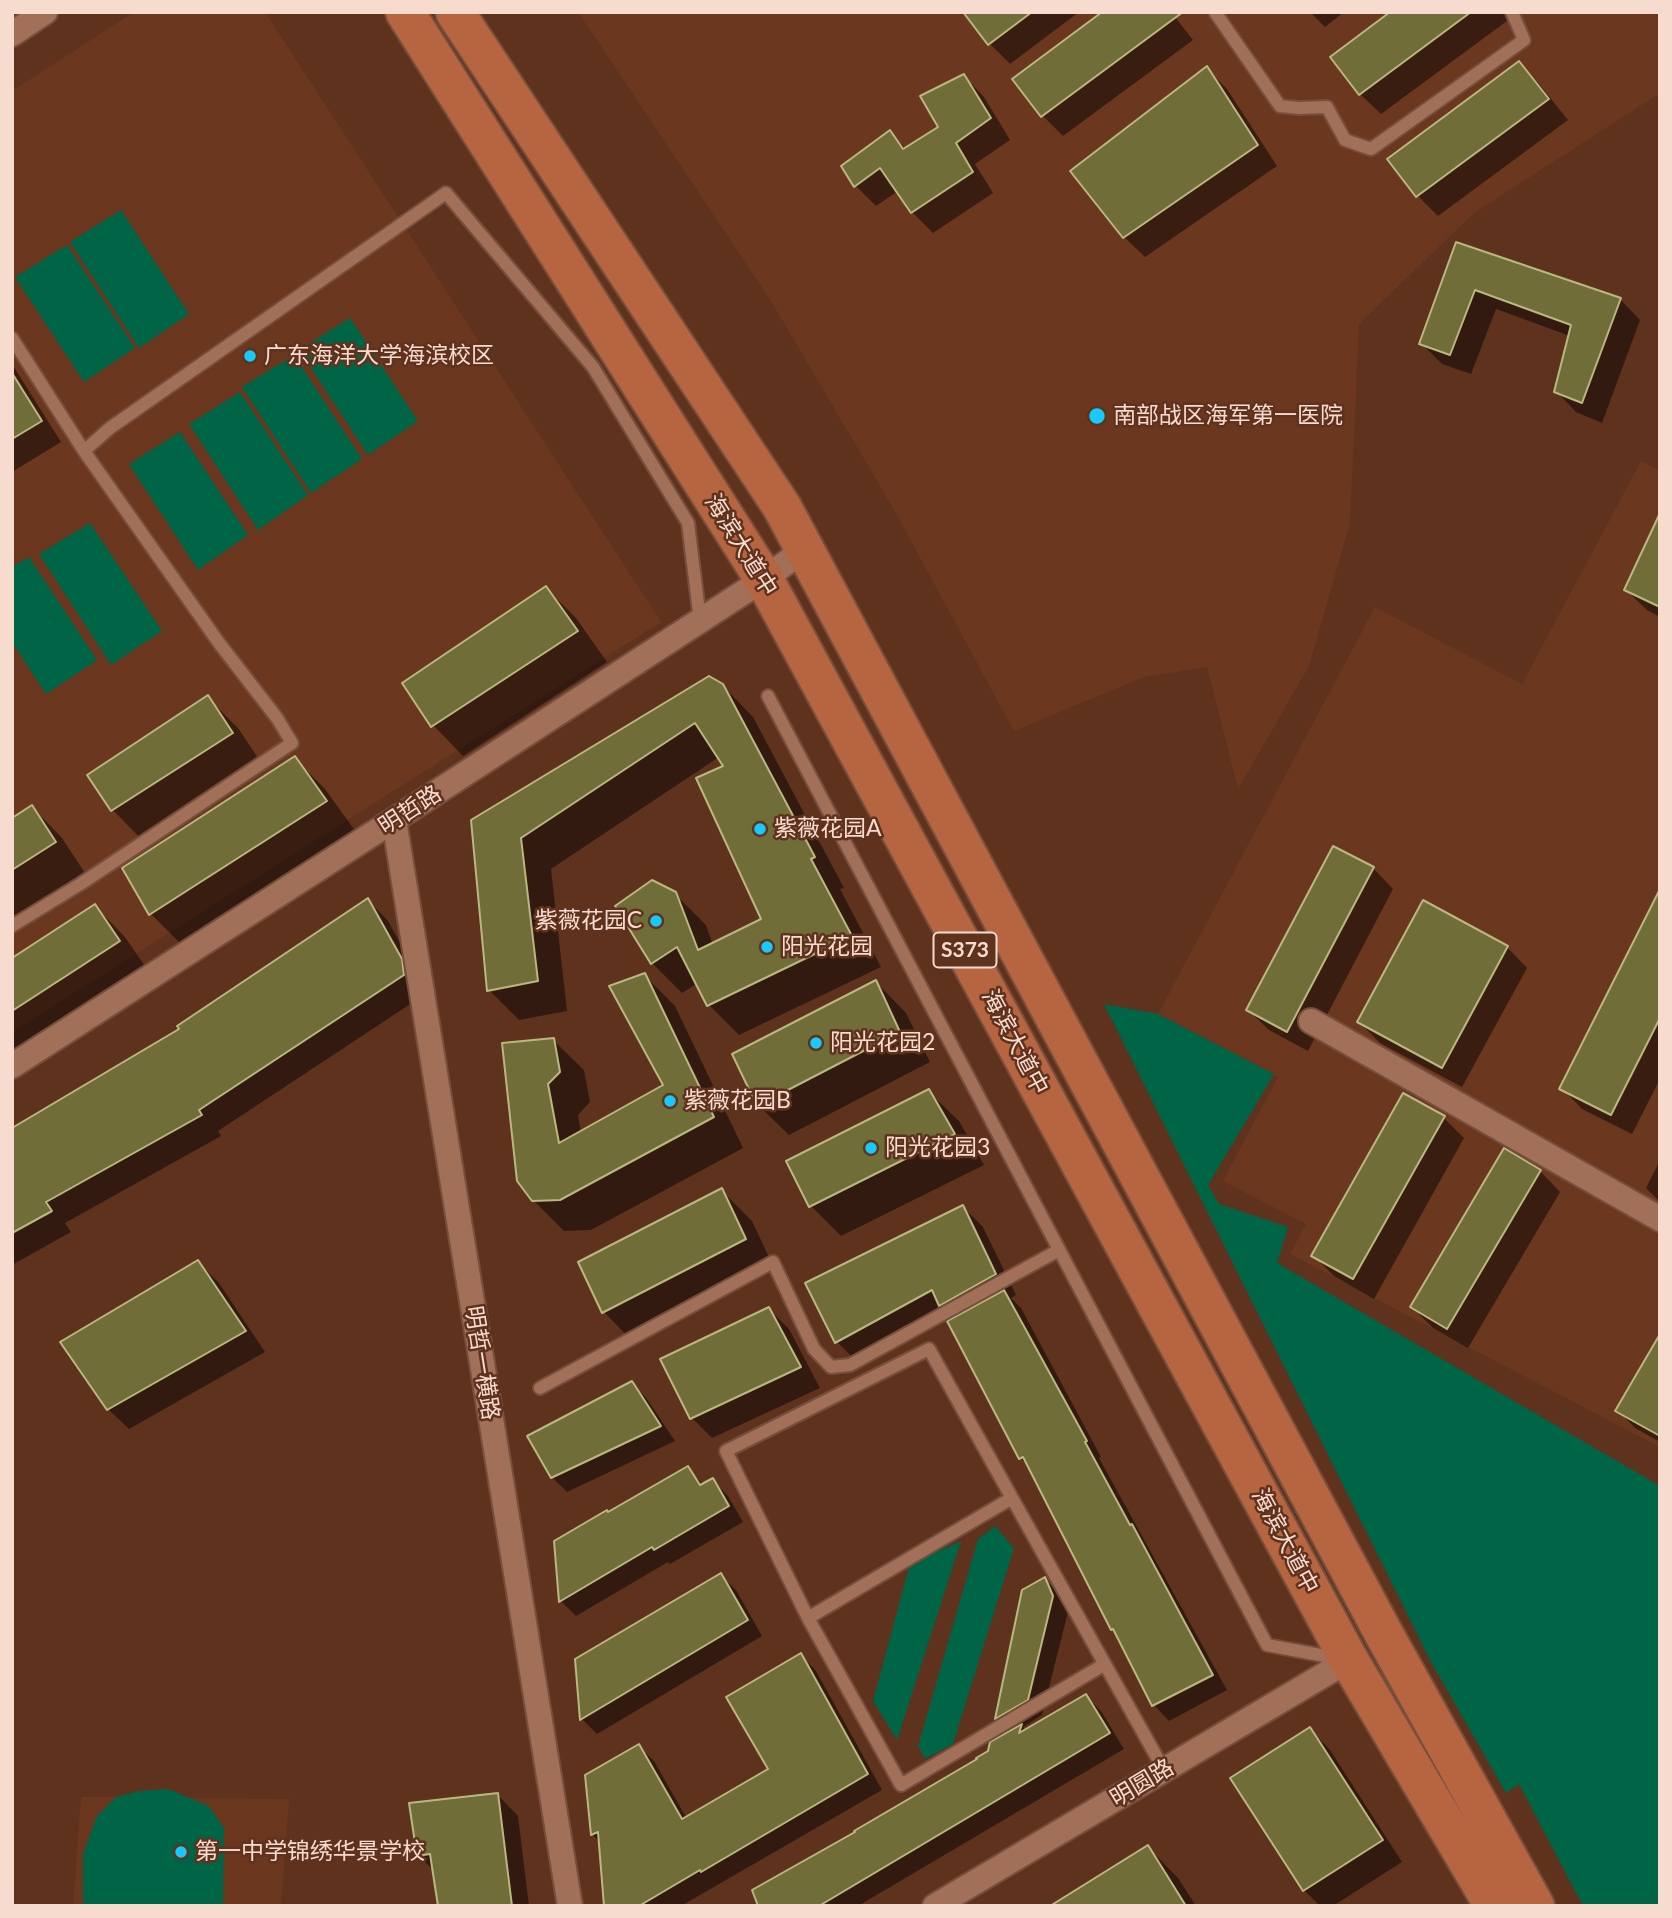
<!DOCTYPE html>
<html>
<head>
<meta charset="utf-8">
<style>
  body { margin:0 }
  #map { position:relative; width:1672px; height:1918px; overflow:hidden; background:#5f321e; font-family:Lato,sans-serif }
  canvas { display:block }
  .frame { position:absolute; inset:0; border:14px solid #f8dbcf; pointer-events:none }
</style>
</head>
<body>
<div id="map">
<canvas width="1672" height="1918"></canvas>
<div class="frame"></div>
</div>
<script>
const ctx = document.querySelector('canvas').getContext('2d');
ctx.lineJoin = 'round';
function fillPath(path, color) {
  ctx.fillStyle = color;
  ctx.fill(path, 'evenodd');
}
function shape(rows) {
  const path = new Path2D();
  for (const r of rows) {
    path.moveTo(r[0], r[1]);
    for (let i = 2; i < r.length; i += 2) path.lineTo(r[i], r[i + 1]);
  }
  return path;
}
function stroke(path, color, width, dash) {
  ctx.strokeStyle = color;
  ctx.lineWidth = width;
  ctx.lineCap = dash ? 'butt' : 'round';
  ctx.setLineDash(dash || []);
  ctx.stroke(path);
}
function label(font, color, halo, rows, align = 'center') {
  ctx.font = font + ' Lato,"Noto Sans SC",sans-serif';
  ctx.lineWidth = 5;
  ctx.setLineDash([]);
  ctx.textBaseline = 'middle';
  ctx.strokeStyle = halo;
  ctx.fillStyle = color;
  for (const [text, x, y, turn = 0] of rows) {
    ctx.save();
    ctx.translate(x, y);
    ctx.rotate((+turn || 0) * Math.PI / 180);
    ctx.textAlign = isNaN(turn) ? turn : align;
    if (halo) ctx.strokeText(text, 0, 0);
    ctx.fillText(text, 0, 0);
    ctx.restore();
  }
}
fillPath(shape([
  [134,12,265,12,661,622,12,1032,12,91],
  [578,12,1660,12,1660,93,1474,213,1359,324,1350,523,1309,666,1238,789,1207,667,1144,677,1014,731,893,508,771,301],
  [1641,461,1660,471,1660,1447,1290,1254,1306,1224,1223,1181,1278,1077,1158,1014,1375,607,1522,684],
  [81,1797,289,1799,281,1906,73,1906]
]), '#6c371f');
fillPath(shape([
  [121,210,189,314,139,348,70,242],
  [67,245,135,348,84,382,15,277],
  [350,318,418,421,368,455,299,350],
  [294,355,362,459,311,493,242,387],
  [240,392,308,495,258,530,189,424],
  [180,432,248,535,198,570,129,464],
  [90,523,162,631,111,665,39,554],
  [29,557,97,660,46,694,12,642,12,567],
  [1104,1004,1158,1014,1274,1074,1208,1185,1219,1204,1288,1227,1277,1263,1660,1486,1660,1906,1583,1906,1519,1784,1506,1793,1431,1662],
  [995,1526,1014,1548,953,1744,925,1759,918,1746,978,1539],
  [961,1541,897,1740,873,1701,909,1567,918,1560],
  [168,1789,209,1806,224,1828,223,1906,83,1906,83,1854,97,1816,116,1797,139,1791]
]), '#006446');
fillPath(shape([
  [965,12,1079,12,1010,64,989,43],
  [1171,12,1193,40,1063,136,1043,116],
  [1310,12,1344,12,1325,27],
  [1393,12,1506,12,1511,18,1381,114,1360,94],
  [1519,63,1539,84,1568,120,1438,216,1418,196,1390,159],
  [1206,68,1227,89,1277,166,1145,257,1124,237],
  [964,76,984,97,1010,140,975,164,993,193,933,233,912,212,898,191,876,206,856,186,844,166,889,132,906,149,940,128],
  [1457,244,1620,299,1640,320,1602,423,1576,412,1556,391,1570,336,1496,309,1471,374,1442,364,1421,343],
  [12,364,61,442,12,472],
  [1660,518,1660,617,1647,610,1626,590],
  [546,588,576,618,607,662,463,756,433,725],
  [722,685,753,717,844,888,840,889,881,967,739,1035,708,1004,698,983,682,993,652,963,675,894,706,925,713,945,764,920,725,767,719,757,551,869,567,1011,519,1020,489,990,473,821],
  [208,698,238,728,262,764,143,841,113,810,90,775],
  [294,758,325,789,356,832,181,944,151,914],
  [32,807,62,838,85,873,12,920,12,820],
  [1373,868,1393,889,1308,1051,1269,1030,1248,1010],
  [1660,893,1660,1079,1632,1134,1582,1109,1562,1088],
  [368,900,388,921,421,981,424,995,218,1131,221,1136,65,1223,71,1232,12,1265,12,1137,181,1029],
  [95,906,125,937,149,972,12,1060,12,960],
  [1507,947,1527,968,1462,1087,1380,1043,1359,1022],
  [644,975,675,1006,743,1148,591,1230,564,1231,533,1200,553,1040,584,1070,590,1102,578,1115,581,1133,665,1085],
  [876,982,906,1013,930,1062,789,1135,758,1105],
  [928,1091,959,1121,984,1165,841,1236,811,1206],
  [1444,1118,1464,1138,1374,1299,1334,1276,1314,1256],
  [1660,1160,1660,1202,1646,1188],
  [1540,1171,1560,1192,1468,1348,1433,1328,1412,1307],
  [721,1190,752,1221,775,1270,634,1343,604,1312,580,1263],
  [963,1207,983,1227,1016,1295,1011,1298,1021,1308,1101,1457,1099,1458,1227,1690,1169,1721,1154,1705,1118,1634,1112,1629,1031,1468,1020,1458,955,1319,949,1313,857,1362,836,1341],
  [198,1262,219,1283,265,1352,129,1429,108,1409],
  [769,1309,789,1329,820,1388,712,1438,692,1418],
  [1660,1338,1660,1442,1635,1428,1618,1410],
  [632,1383,647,1399,675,1441,567,1492,552,1477],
  [687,1468,704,1485,712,1480,728,1496,743,1522,670,1564,668,1562,576,1616,561,1601,608,1514],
  [720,1575,736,1590,762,1636,597,1734,582,1719,577,1660],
  [1045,1579,1060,1595,1068,1612,1042,1715,1023,1727,1026,1731,1086,1696,1101,1711,1124,1749,858,1906,759,1906,858,1833,990,1752,1010,1732,997,1719,1023,1591],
  [801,1655,816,1671,882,1790,681,1906,606,1906,600,1842,593,1835,587,1776,638,1746,654,1761,687,1819,770,1770],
  [1310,1729,1330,1750,1402,1862,1333,1906,1320,1906,1304,1890,1232,1778],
  [498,1795,518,1816,529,1906,439,1906,434,1871,418,1855],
  [1148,1847,1178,1878,1196,1906,1054,1906]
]), '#0007');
const building = shape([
  [963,12,1032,12,988,45,963,12],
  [1102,12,1183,12,1041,117,1012,79,1102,12],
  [1390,12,1471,12,1359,95,1330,57,1390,12],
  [1519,61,1549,99,1416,197,1387,159,1519,61],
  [1207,66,1258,145,1123,238,1070,171,1207,66],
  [964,74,991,118,956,143,973,172,911,213,880,168,854,187,841,166,890,130,903,149,938,127,920,96,964,74],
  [1456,242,1621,298,1582,403,1554,392,1571,325,1475,290,1450,355,1419,344,1456,242],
  [12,373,42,421,12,439,12,373],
  [1660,513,1660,607,1624,590,1660,513],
  [546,586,578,631,431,727,402,683,546,586],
  [709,676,723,684,815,857,811,859,852,936,707,1006,677,947,651,964,615,906,652,880,676,892,698,950,761,919,696,778,723,766,695,723,521,838,538,981,487,991,471,820,709,676],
  [208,695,233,733,111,811,87,775,208,695],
  [295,756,327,801,149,915,122,868,295,756],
  [32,805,56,842,12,870,12,818,32,805],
  [1333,846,1374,867,1287,1032,1246,1010,1333,846],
  [1660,889,1660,1018,1611,1115,1559,1089,1660,889],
  [368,898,402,959,404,975,199,1110,202,1115,46,1202,52,1211,12,1233,12,1128,179,1029,177,1026,368,898],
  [1423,900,1508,946,1442,1068,1357,1022,1423,900],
  [95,904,120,941,12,1011,12,958,95,904],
  [645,973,714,1117,560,1200,532,1201,517,1181,502,1043,554,1038,560,1072,548,1084,559,1143,663,1085,609,986,645,973],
  [876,980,900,1032,757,1106,732,1054,876,980],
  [929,1089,955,1134,809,1207,786,1161,929,1089],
  [1403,1093,1445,1116,1353,1279,1311,1256,1403,1093],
  [1504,1148,1541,1170,1447,1329,1410,1307,1504,1148],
  [722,1188,746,1239,602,1313,578,1262,722,1188],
  [963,1205,996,1274,939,1306,932,1290,835,1343,805,1283,963,1205],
  [198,1260,246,1331,107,1410,60,1342,198,1260],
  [1004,1290,1087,1441,1085,1442,1130,1525,1132,1524,1213,1675,1152,1706,1113,1629,1111,1630,1023,1457,1019,1459,947,1321,1004,1290],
  [769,1307,801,1367,690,1419,660,1359,769,1307],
  [1660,1334,1660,1436,1615,1411,1660,1334],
  [632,1381,661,1426,551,1478,527,1436,632,1381],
  [688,1466,700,1485,713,1478,729,1506,654,1550,652,1547,559,1602,554,1541,607,1510,608,1512,688,1466],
  [721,1573,748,1620,580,1720,575,1659,721,1573],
  [1045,1577,1053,1596,1028,1700,995,1719,1022,1590,1045,1577],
  [801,1653,868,1774,701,1872,700,1870,639,1906,604,1906,598,1832,591,1835,585,1775,639,1744,682,1819,768,1769,726,1697,801,1653],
  [1086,1694,1110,1733,819,1906,758,1906,752,1890,855,1832,854,1831,977,1759,976,1758,988,1751,990,1742,1022,1724,1019,1733,1086,1694],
  [1310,1727,1383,1840,1303,1891,1230,1778,1310,1727],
  [498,1793,512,1906,438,1906,430,1854,417,1856,409,1803,498,1793],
  [1148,1845,1186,1906,1050,1906,1148,1845]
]);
fillPath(building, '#716d39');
stroke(building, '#bbb781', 2);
const service = shape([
  [1215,12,1280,106,1299,108,1327,107,1345,140,1371,149,1524,40,1512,12],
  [12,338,84,451,219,643,277,718,292,743,82,883,12,926],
  [84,451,110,428,446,193,593,367,688,523,700,620],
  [768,696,1267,1645,1341,1659],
  [540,1388,773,1262,814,1349,831,1367,850,1365,1059,1250],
  [808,1618,726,1451,929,1349,1012,1498],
  [1105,1664,901,1785,808,1618,1012,1498,1164,1770]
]);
const minor = shape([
  [12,34,45,12],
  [394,820,570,1906],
  [1311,1021,1660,1219],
  [12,1066,394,820,764,579,805,549],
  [935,1906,1349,1660]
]);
const primary = shape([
  [405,12,764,579,1349,1660,1494,1906],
  [455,12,782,507,1385,1636,1535,1906]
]);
stroke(service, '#754f3c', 16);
stroke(minor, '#754f3c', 28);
stroke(primary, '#754f3c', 42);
stroke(service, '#a26f59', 12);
stroke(minor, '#a26f59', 24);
stroke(primary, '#b66540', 38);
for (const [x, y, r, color] of [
  [250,356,7,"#17cafb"],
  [1097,416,9,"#17cafb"],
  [760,829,7,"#17cafb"],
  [656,921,7,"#17cafb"],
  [767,947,7,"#17cafb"],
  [816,1043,7,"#17cafb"],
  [670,1101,7,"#17cafb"],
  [871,1148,7,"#17cafb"],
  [181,1852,7,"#17cafb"]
]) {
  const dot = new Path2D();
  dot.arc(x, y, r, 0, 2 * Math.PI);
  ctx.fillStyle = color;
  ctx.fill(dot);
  stroke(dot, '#5f321e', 2.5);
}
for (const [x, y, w] of [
  [965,950,63]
]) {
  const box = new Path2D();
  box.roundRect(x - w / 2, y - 17.5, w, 35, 5);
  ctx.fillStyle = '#5f321e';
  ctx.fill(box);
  stroke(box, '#f8dbcf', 2);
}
label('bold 21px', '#f8dbcf', null, [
  ["S373",965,950]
]);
label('23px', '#f8dbcf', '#5f321e', [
  ["广东海洋大学海滨校区",264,356],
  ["南部战区海军第一医院",1113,416],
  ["紫薇花园A",774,829],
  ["紫薇花园C",642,921,"right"],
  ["阳光花园",781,947],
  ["阳光花园2",830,1043],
  ["紫薇花园B",684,1101],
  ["阳光花园3",885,1148],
  ["第一中学锦绣华景学校",195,1852]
], 'left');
label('23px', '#f8dbcf', '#5f321e', [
  ["海滨大道中",741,545,58],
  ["明哲路",410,810,-33],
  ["海滨大道中",1015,1042,62],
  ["明哲一横路",482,1363,81],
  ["海滨大道中",1285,1541,62],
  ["明圆路",1142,1783,-31]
]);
</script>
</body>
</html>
